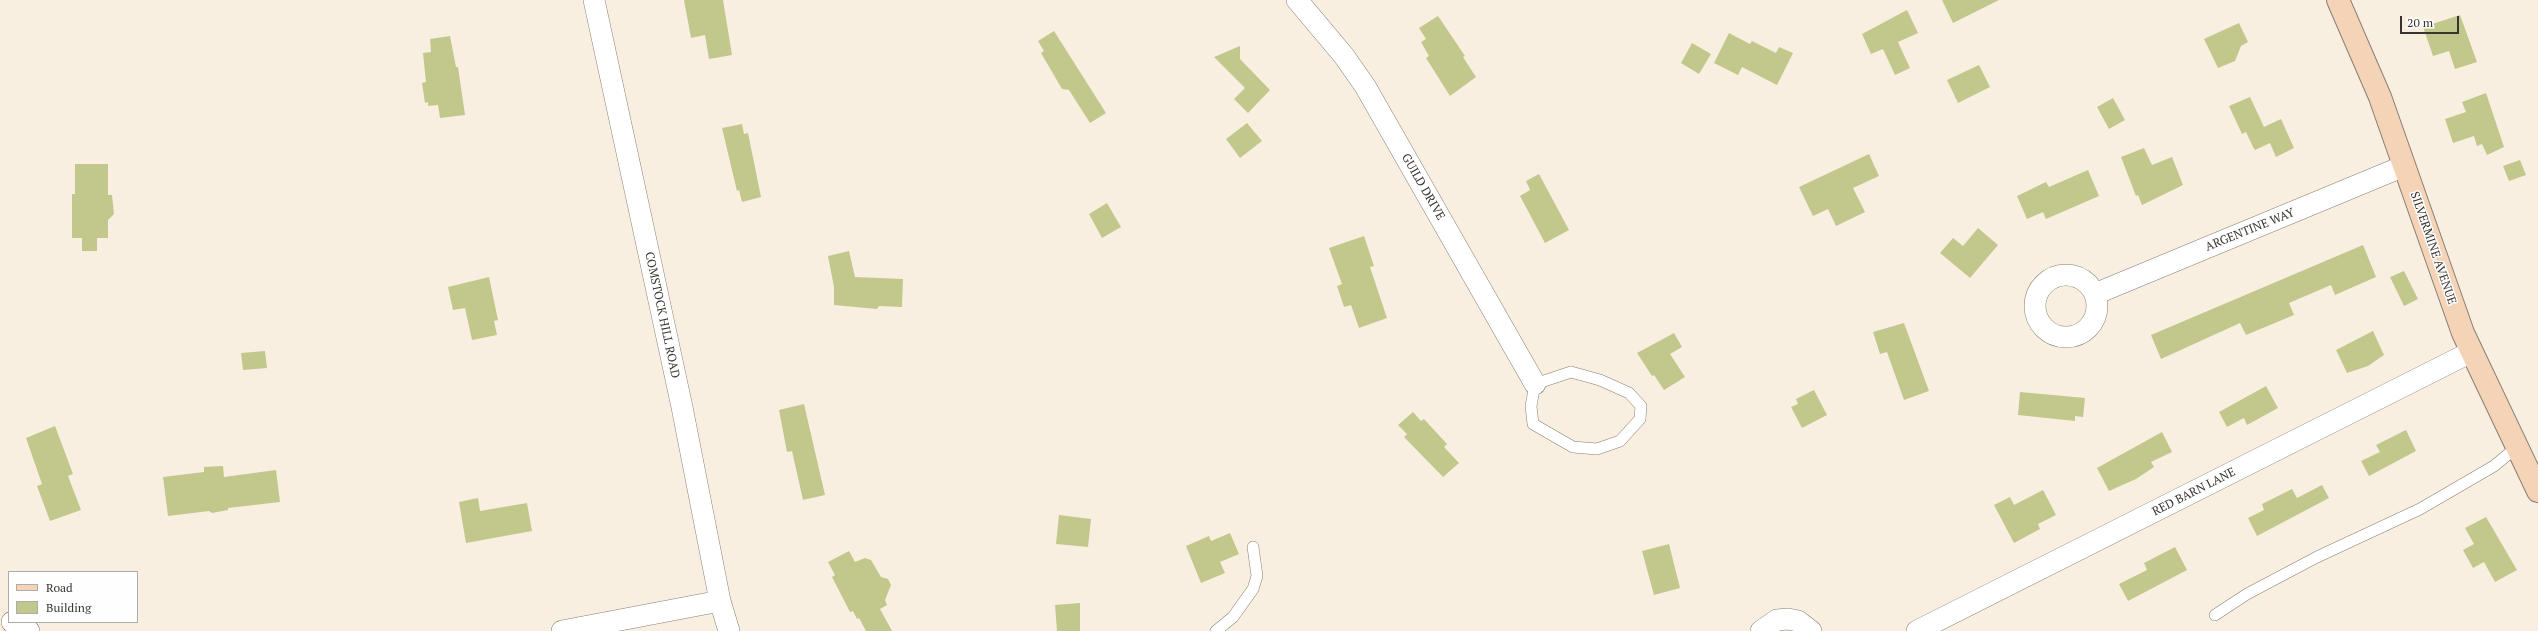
<!DOCTYPE html>
<html>
<head>
<meta charset="utf-8">
<style>
  body { margin:0 }
  #map { position:relative; width:2538px; height:631px; overflow:hidden; background:#f8efe1; font-family:"PT Serif",serif }
  canvas { display:block }
  .legend { position:absolute; left:8px; top:571px; width:130px; height:52px; box-sizing:border-box; background:#fefefe; border:1px solid #afadab; margin:0; padding:5px 7px; list-style:none; font-size:12px; color:#38342f }
  .legend li { display:flex; align-items:center; gap:8px; height:20px }
  .legend b { width:20px; border:1px solid #afadab }
  .scale { position:absolute; left:2400px; top:16px; width:59px; height:18px; box-sizing:border-box; border:2px solid #38342f; border-top:0; padding-left:5px; font-size:12px; line-height:14px; white-space:nowrap; color:#38342f; -webkit-text-stroke:3px #fefefe; paint-order:stroke }
</style>
</head>
<body>
<div id="map">
<canvas width="2538" height="631"></canvas>
<ul class="legend">
<li><b style="height:5px;background:#f4d3b7"></b>Road</li>
<li><b style="height:11px;background:#c2c88c"></b>Building</li>
</ul>
<div class="scale">20 m</div>
</div>
<script>
const ctx = document.querySelector('canvas').getContext('2d');
ctx.lineJoin = 'round';
function fillPath(path, color) {
  ctx.fillStyle = color;
  ctx.fill(path, 'evenodd');
}
function shape(rows) {
  const path = new Path2D();
  for (const r of rows) {
    if (r.length === 3) {
      path.moveTo(r[0] + r[2], r[1]);
      path.arc(r[0], r[1], r[2], 0, 2 * Math.PI);
      continue;
    }
    path.moveTo(r[0], r[1]);
    for (let i = 2; i < r.length; i += 2) path.lineTo(r[i], r[i + 1]);
  }
  return path;
}
function stroke(path, color, width, dash) {
  ctx.strokeStyle = color;
  ctx.lineWidth = width;
  ctx.lineCap = dash ? 'butt' : 'round';
  ctx.setLineDash(dash || []);
  ctx.stroke(path);
}
function label(font, color, halo, rows, align = 'center') {
  ctx.font = font + ' "PT Serif",serif';
  ctx.lineWidth = 3;
  ctx.setLineDash([]);
  ctx.textBaseline = 'middle';
  ctx.strokeStyle = halo;
  ctx.fillStyle = color;
  for (const [text, x, y, turn = 0] of rows) {
    ctx.save();
    ctx.translate(x, y);
    ctx.rotate((+turn || 0) * Math.PI / 180);
    ctx.textAlign = isNaN(turn) ? turn : align;
    if (halo) ctx.strokeText(text, 0, 0);
    ctx.fillText(text, 0, 0);
    ctx.restore();
  }
}
fillPath(shape([
  [684,0,723,0,732,55,709,59,705,35,691,38],
  [1942,0,1999,0,1953,23],
  [1907,10,1918,33,1898,42,1910,68,1895,75,1883,49,1871,54,1862,34],
  [2460,15,2477,62,2455,69,2449,51,2433,56,2423,27],
  [1438,16,1465,56,1463,57,1476,77,1450,96,1426,58,1429,56,1421,42,1426,39,1419,28],
  [2239,23,2248,42,2241,46,2235,61,2218,68,2204,39],
  [1054,31,1106,113,1090,123,1069,90,1062,89,1041,53,1044,51,1038,41],
  [1729,33,1750,44,1752,41,1776,53,1779,47,1793,53,1777,85,1742,67,1738,75,1714,63],
  [450,36,456,67,458,67,465,115,440,118,438,105,428,106,428,102,425,103,422,83,426,82,423,53,431,52,430,39],
  [1692,43,1711,54,1699,74,1681,63],
  [1240,46,1240,59,1270,90,1248,113,1234,99,1245,88,1214,57],
  [1979,65,1990,87,1958,103,1947,80],
  [2486,93,2504,147,2487,155,2482,144,2477,146,2474,136,2453,143,2445,119,2466,112,2462,102],
  [2250,97,2264,127,2281,119,2294,148,2276,157,2270,143,2255,150,2253,147,2246,132,2242,134,2229,106],
  [2113,98,2125,120,2109,129,2097,107],
  [1247,123,1262,141,1240,158,1226,139],
  [742,124,744,134,748,133,761,197,742,202,739,190,737,191,722,128],
  [2144,148,2152,165,2172,157,2183,185,2142,205,2138,195,2136,196,2121,157],
  [1869,154,1879,176,1853,188,1865,212,1836,226,1828,209,1813,216,1799,187],
  [2520,160,2526,175,2509,181,2503,166],
  [75,164,108,164,108,195,112,195,114,214,108,220,108,238,97,238,97,251,82,251,82,238,72,238,72,194,75,194],
  [2088,170,2099,196,2046,219,2043,212,2027,219,2017,196,2046,182,2049,187],
  [1539,174,1569,230,1545,243,1520,196,1530,190,1526,181],
  [1107,203,1121,227,1102,238,1089,214],
  [1978,228,1998,245,1970,278,1940,253,1953,238,1963,246],
  [1364,236,1374,266,1370,267,1387,318,1359,328,1351,305,1344,307,1337,286,1342,284,1329,248],
  [2363,245,2376,277,2335,295,2331,285,2289,303,2294,315,2246,335,2240,323,2161,359,2151,335],
  [849,251,855,277,903,279,902,307,879,306,877,309,834,305,834,287,828,256],
  [2404,271,2418,299,2404,306,2390,277],
  [489,277,498,320,494,321,497,335,472,340,465,308,453,310,448,287],
  [1904,323,1929,391,1904,400,1887,352,1880,354,1873,332],
  [2373,331,2384,355,2368,366,2347,373,2336,350],
  [1674,333,1682,347,1670,354,1685,377,1664,390,1654,375,1652,376,1637,353],
  [265,351,267,368,243,370,241,353],
  [2266,386,2278,408,2247,425,2244,418,2227,427,2219,412],
  [1814,390,1827,415,1802,428,1791,407,1798,404,1796,399],
  [2020,392,2085,398,2083,417,2075,416,2075,421,2018,415],
  [804,404,825,495,803,500,792,451,787,452,779,410],
  [1413,412,1421,421,1424,419,1447,444,1444,447,1459,463,1443,477,1404,437,1407,434,1398,425],
  [55,426,73,474,68,476,81,510,50,521,37,486,42,484,26,438],
  [2406,430,2416,451,2369,476,2361,461,2380,452,2376,445],
  [2162,432,2172,452,2151,462,2154,467,2136,479,2109,491,2097,468],
  [223,466,224,477,276,470,280,502,228,508,228,510,212,513,209,511,168,516,163,477,204,472,204,467],
  [2322,485,2329,498,2257,536,2248,518,2264,510,2262,504,2292,489,2297,498],
  [2043,490,2056,515,2038,524,2040,529,2014,543,1994,505,2010,497,2014,505],
  [478,498,480,511,527,503,532,531,466,543,459,502],
  [1059,515,1091,519,1088,547,1056,544],
  [2486,517,2517,570,2495,582,2484,562,2473,568,2463,550,2474,544,2465,528],
  [1230,533,1239,554,1220,562,1225,573,1201,583,1186,546,1209,536,1211,541],
  [1669,544,1680,588,1654,595,1642,551],
  [2175,547,2187,570,2128,601,2119,584,2147,570,2144,563],
  [849,551,855,562,865,558,871,560,881,577,888,579,891,585,885,600,887,605,880,609,892,631,866,631,859,618,857,619,853,611,850,612,832,577,835,575,828,562],
  [1080,603,1080,631,1057,631,1055,605]
]), '#c2c88c');
const lane = shape([
  [1571,372,1600,380,1629,393,1641,406,1640,419,1620,441,1597,449,1573,447,1533,424,1531,406,1535,384,1571,372],
  [2215,615,2247,594,2317,557,2420,509,2494,466,2517,447],
  [1216,631,1233,617,1253,589,1257,576,1253,547]
]);
const street = shape([
  [594,0,682,407,720,601,729,631],
  [1297,0,1344,56,1365,86,1535,384],
  [2066,306,31],
  [2095,294,2404,166],
  [12,622,29,631],
  [562,631,720,601],
  [1761,631,1777,620,1788,619,1798,621,1811,631],
  [1917,631,2471,352]
]);
const secondary = shape([
  [2338,0,2380,97,2463,333,2538,491]
]);
stroke(lane, '#877f73', 12);
stroke(street, '#877f73', 22);
stroke(secondary, '#877f73', 24);
stroke(lane, '#fff', 11);
stroke(street, '#fff', 21);
stroke(secondary, '#f4d3b7', 22);
label('12px', '#38342f', '#fefefe', [
  ["GUILD DRIVE",1423,187,60],
  ["ARGENTINE WAY",2250,230,-22],
  ["SILVERMINE AVENUE",2433,248,71],
  ["COMSTOCK HILL ROAD",662,315,78],
  ["RED BARN LANE",2194,492,-27]
]);
</script>
</body>
</html>
